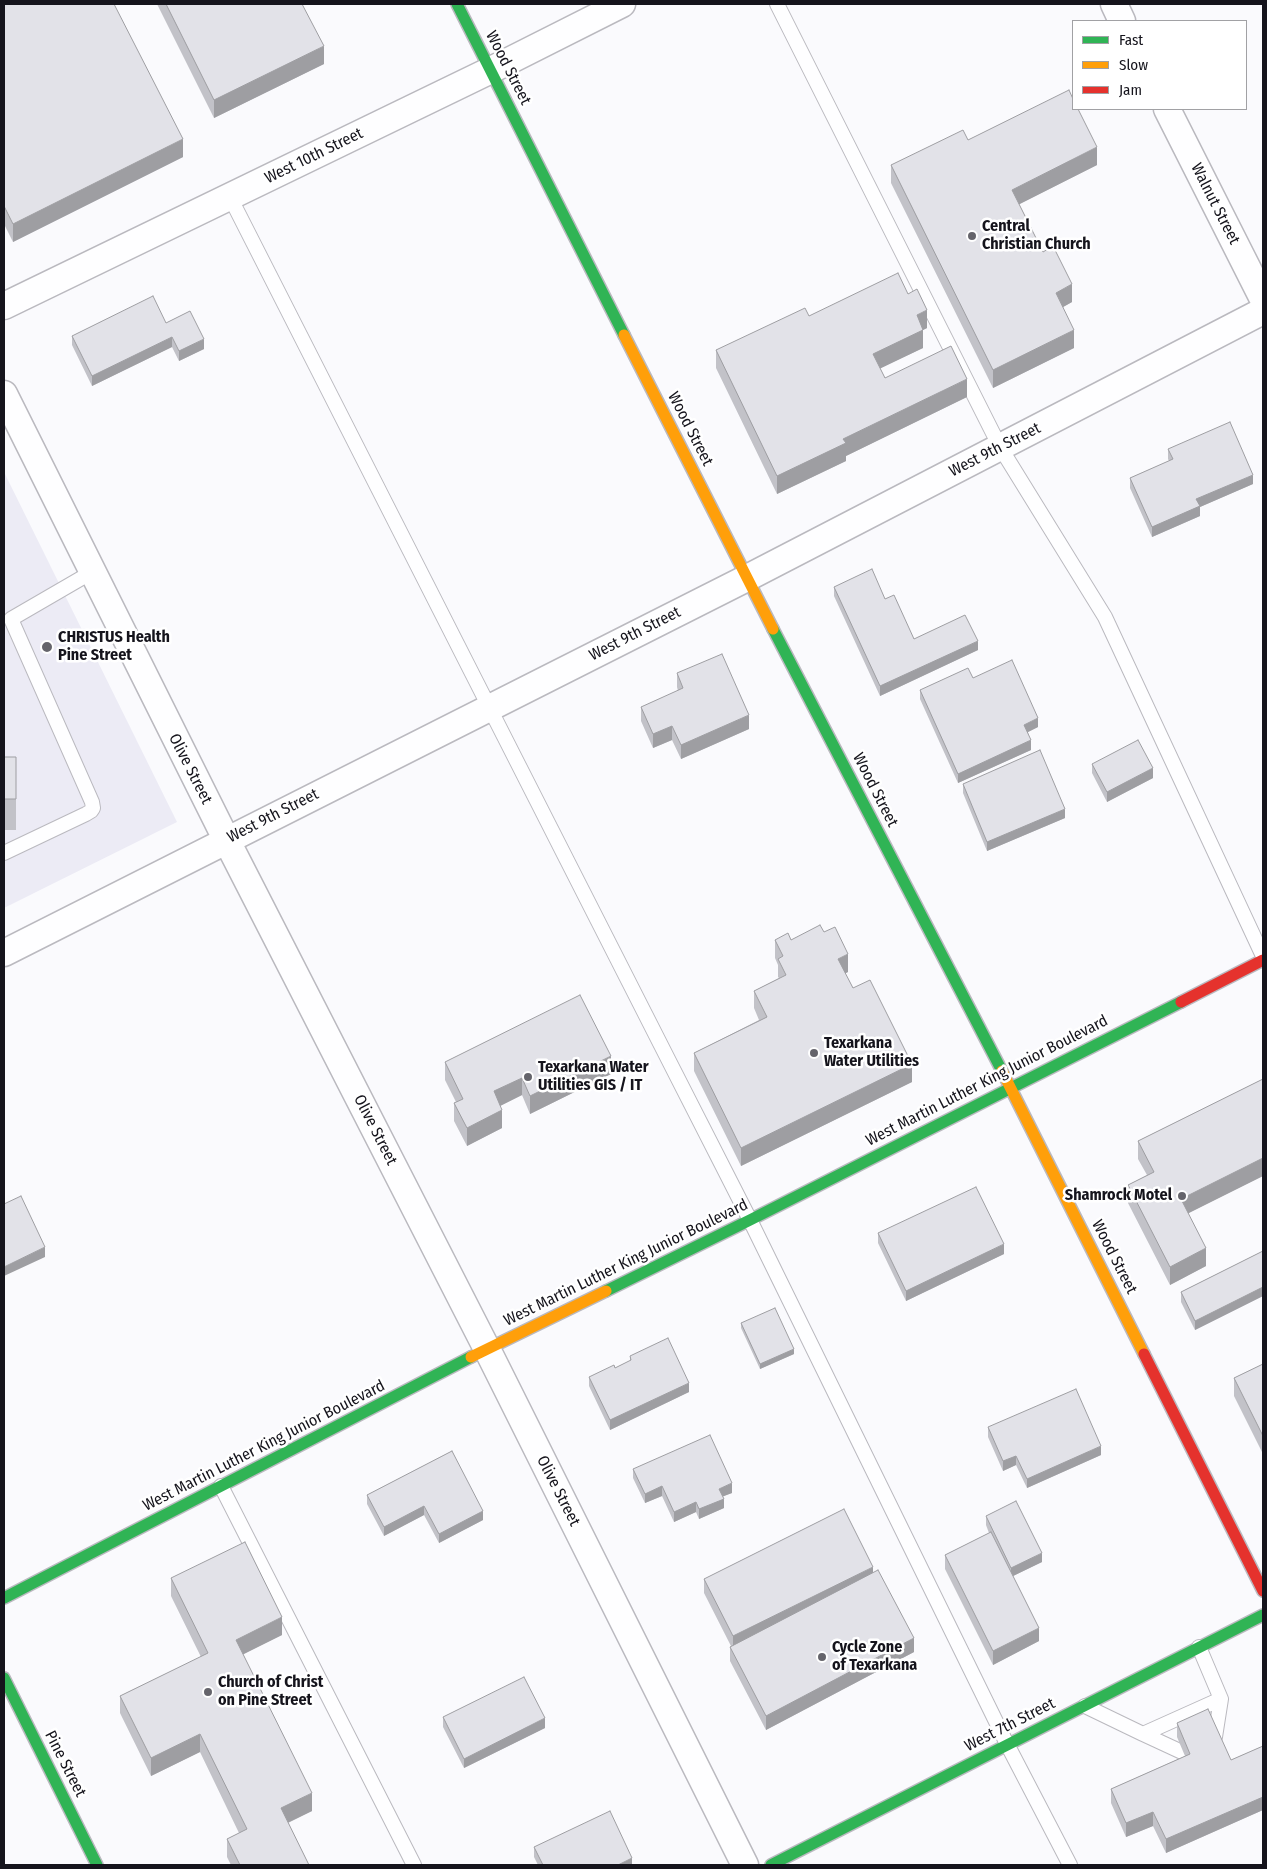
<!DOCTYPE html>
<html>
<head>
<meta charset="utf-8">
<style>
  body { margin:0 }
  #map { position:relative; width:1267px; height:1869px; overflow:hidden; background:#fafafd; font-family:"Fira Sans Condensed",sans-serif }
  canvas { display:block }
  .frame { position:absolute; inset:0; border:5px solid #15141c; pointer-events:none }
  .legend { position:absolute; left:1072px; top:20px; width:175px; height:90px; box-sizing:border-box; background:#fff; border:1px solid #a1a1a4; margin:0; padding:6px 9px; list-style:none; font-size:15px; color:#15141c }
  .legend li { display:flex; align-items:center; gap:10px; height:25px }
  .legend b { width:25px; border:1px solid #a1a1a4 }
</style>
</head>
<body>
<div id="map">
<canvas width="1267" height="1869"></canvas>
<div class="frame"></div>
<ul class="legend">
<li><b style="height:6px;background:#30b455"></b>Fast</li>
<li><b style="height:6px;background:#ff9f0a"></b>Slow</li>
<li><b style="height:6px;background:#e5322d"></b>Jam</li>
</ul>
</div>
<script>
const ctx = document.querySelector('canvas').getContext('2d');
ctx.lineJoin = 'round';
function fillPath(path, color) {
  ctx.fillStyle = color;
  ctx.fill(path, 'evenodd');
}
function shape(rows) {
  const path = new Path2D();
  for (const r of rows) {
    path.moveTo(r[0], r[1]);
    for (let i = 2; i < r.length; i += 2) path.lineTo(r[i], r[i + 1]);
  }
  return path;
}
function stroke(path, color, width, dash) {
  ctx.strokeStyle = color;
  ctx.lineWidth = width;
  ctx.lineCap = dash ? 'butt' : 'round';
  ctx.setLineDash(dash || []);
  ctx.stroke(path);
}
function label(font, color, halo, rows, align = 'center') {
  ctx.font = font + ' "Fira Sans Condensed",sans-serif';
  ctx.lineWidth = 5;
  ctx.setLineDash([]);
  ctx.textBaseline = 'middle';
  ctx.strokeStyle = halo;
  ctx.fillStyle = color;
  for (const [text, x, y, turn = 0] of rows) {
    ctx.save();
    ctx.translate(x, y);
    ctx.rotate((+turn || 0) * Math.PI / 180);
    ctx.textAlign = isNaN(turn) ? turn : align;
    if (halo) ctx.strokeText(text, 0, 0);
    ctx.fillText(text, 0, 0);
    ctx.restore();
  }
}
fillPath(shape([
  [4,472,177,822,4,908]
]), '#ecebf5');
const lane = shape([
  [777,4,1000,447,1105,617,1263,956],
  [230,197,668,1059,750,1220,1007,1744,1070,1865],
  [4,853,86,814,91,811,93,808,92,802,11,619,92,572],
  [221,1486,414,1865],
  [1085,1706,1143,1734,1221,1699,1199,1647],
  [1143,1734,1184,1753],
  [1215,1737,1221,1699]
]);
const street = shape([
  [1114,4,1122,21],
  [1167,109,1263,299],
  [4,306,491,70,622,4],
  [4,394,226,839,487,1349,745,1865],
  [4,953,747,578,1263,311]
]);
const fast = shape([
  [457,4,624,335],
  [773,629,1002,1071],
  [606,1291,750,1220,1181,1002],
  [4,1598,471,1357],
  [4,1678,97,1865],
  [771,1865,1263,1615]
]);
const slow = shape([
  [624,335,773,629],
  [1002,1071,1144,1354],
  [471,1357,606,1291]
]);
const jam = shape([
  [1181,1002,1263,960],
  [1144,1354,1263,1591]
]);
stroke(lane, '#bab9bf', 16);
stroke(street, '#bab9bf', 29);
stroke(fast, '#bab9bf', 14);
stroke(slow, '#bab9bf', 14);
stroke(jam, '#bab9bf', 14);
stroke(lane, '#fefeff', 14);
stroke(street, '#fefeff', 26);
stroke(fast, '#30b455', 11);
stroke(slow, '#ff9f0a', 11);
stroke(jam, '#e5322d', 11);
fillPath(shape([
  [4,4,183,157,13,242,4,224],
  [157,4,302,4,324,64,214,118],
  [968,140,1097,165,1019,204,1043,252,1072,302,1063,307,1074,348,993,388,891,183,891,165],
  [908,294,927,328,923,330,923,348,880,368,885,378,967,397,846,456,846,461,777,494,716,368,716,350,809,316],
  [166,323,204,349,179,361,172,347,92,386,72,345,72,336],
  [1168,449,1253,484,1200,507,1200,516,1152,537,1130,488,1130,478,1169,461,1168,459],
  [834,587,885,599,914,639,978,650,880,696,834,596],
  [677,673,749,729,681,759,672,740,653,748,641,721,641,707,678,691,677,687],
  [973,678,1038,727,1028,732,1031,750,958,783,920,699,920,690],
  [4,757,16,757,16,830,4,830],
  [1092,764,1153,778,1107,802,1092,773],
  [963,784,1065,818,987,851,963,793],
  [824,932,848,972,845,973,853,988,912,1082,741,1166,694,1071,694,1053,759,1020,754,1008,754,991,779,978,778,977,778,965,775,958,775,940,791,940],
  [445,1062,611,1074,530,1114,522,1095,500,1106,502,1128,467,1146,454,1121,454,1103,456,1102,445,1080],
  [1263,1079,1263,1176,1188,1213,1206,1266,1170,1285,1128,1203,1128,1185,1147,1175,1138,1159,1138,1141],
  [878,1233,1004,1254,906,1301,878,1243],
  [1263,1251,1263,1296,1195,1330,1181,1302,1181,1292],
  [741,1323,794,1354,760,1369,741,1328],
  [630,1356,689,1392,610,1430,589,1386,589,1377,615,1368,630,1361],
  [1263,1364,1263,1454,1234,1396,1234,1378],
  [988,1427,1101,1455,1027,1488,1016,1465,1003,1471,988,1437],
  [452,1451,483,1520,439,1543,424,1515,384,1536,367,1504,367,1495],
  [633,1469,732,1493,723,1496,724,1508,699,1519,696,1512,674,1522,662,1496,645,1503,633,1478],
  [986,1516,1042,1562,1013,1576,1039,1641,993,1665,945,1569,945,1555,989,1533,986,1525],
  [873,1572,914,1652,766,1730,730,1661,730,1647,731,1646,704,1593,704,1579],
  [171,1578,282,1635,243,1654,312,1811,288,1823,309,1865,231,1865,227,1857,227,1839,239,1833,200,1752,151,1776,120,1713,120,1696,201,1657,171,1596],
  [443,1717,545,1728,464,1768,443,1727],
  [1177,1723,1231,1760,1263,1746,1263,1810,1166,1853,1153,1826,1126,1837,1111,1803,1111,1789,1185,1756,1177,1737],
  [534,1847,632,1865,538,1865,534,1857]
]), '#c2c2c8');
fillPath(shape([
  [324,46,324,64,214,118,214,100],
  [183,139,183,157,13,242,13,224],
  [1097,147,1097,165,1012,208,1012,190],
  [1072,284,1072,302,1056,311,1056,293],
  [927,310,927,328,923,330,923,348,873,372,873,354,917,315],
  [1074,330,1074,348,993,388,993,370],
  [172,337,172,347,92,386,92,376],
  [204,339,204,349,179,361,179,351],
  [967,379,967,397,846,456,846,461,777,494,777,476,843,439],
  [1253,475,1253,484,1200,507,1200,516,1152,537,1152,527,1196,499],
  [978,641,978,650,880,696,880,686],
  [749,715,749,729,681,759,681,745],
  [1038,718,1038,727,1024,734,1024,725],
  [672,726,672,740,653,748,653,734],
  [1031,740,1031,750,958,783,958,774],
  [1153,768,1153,778,1107,802,1107,792],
  [1065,809,1065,818,987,851,987,842],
  [848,954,848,972,838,977,838,959],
  [611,1056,611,1074,530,1114,530,1096],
  [912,1064,912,1082,741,1166,741,1148],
  [522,1078,522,1095,494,1109,494,1091],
  [502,1110,502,1128,467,1146,467,1128],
  [1263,1158,1263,1176,1181,1217,1181,1199],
  [1004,1244,1004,1254,906,1301,906,1291],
  [45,1247,45,1257,4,1276,4,1267],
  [1206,1248,1206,1266,1170,1285,1170,1267],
  [1263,1287,1263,1296,1195,1330,1195,1321],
  [794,1349,794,1354,760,1369,760,1364],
  [689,1383,689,1392,610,1430,610,1420],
  [1101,1446,1101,1455,1027,1488,1027,1479],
  [1016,1456,1016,1465,1003,1471,1003,1461],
  [732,1483,732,1493,719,1498,719,1489],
  [662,1486,662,1496,645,1503,645,1494],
  [724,1499,724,1508,699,1519,699,1509],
  [696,1502,696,1512,674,1522,674,1512],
  [424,1506,424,1515,384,1536,384,1527],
  [483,1511,483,1520,439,1543,439,1534],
  [1042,1553,1042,1562,1011,1577,1011,1568],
  [873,1567,873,1581,733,1650,733,1636],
  [282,1617,282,1635,236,1658,236,1640],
  [1039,1628,1039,1641,993,1665,993,1651],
  [914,1638,914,1652,766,1730,766,1716],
  [545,1718,545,1728,464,1768,464,1759],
  [200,1734,200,1752,151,1776,151,1758],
  [312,1793,312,1811,281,1826,281,1808],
  [1263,1797,1263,1810,1166,1853,1166,1839],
  [1153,1812,1153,1826,1126,1837,1126,1823],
  [632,1858,632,1865,618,1865]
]), '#9e9ea2');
const building = shape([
  [4,4,114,4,183,139,13,224,4,206,4,4],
  [166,4,302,4,324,46,214,100,166,4],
  [1069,90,1073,99,1073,109,1078,109,1097,147,1012,190,1043,252,1053,246,1072,284,1056,293,1074,330,993,370,891,165,963,130,968,140,1069,90],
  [898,273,908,294,917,289,927,310,917,315,923,330,873,354,885,378,951,346,967,379,843,439,846,443,777,476,716,350,805,308,809,316,898,273],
  [153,296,166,323,190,311,204,339,179,351,172,337,92,376,72,336,153,296],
  [1230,422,1253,475,1196,499,1200,506,1152,527,1130,478,1173,459,1168,449,1230,422],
  [872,569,885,599,894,595,914,639,965,615,978,641,880,686,834,587,872,569],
  [722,654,749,715,681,745,672,726,653,734,641,707,683,688,677,673,722,654],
  [1012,660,1038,718,1024,725,1031,740,958,774,920,690,968,668,973,678,1012,660],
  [1138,740,1153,768,1107,792,1092,764,1138,740],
  [1040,750,1065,809,987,842,963,784,1040,750],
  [4,757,16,757,16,799,4,799,4,757],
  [820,925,824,932,835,927,848,954,838,959,853,988,870,980,912,1064,741,1148,694,1053,767,1017,754,991,786,975,778,959,783,956,775,940,788,933,791,940,820,925],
  [580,995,611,1056,530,1096,522,1078,494,1091,502,1110,467,1128,454,1103,463,1099,445,1062,580,995],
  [1263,1079,1263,1158,1181,1199,1206,1248,1170,1267,1128,1185,1154,1172,1138,1141,1263,1079],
  [976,1187,1004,1244,906,1291,878,1233,976,1187],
  [21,1196,45,1247,4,1267,4,1204,21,1196],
  [1263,1251,1263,1287,1195,1321,1181,1292,1263,1251],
  [775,1308,794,1349,760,1364,741,1323,775,1308],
  [668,1338,689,1383,610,1420,589,1377,614,1365,615,1368,631,1360,630,1356,668,1338],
  [1263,1364,1263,1436,1234,1378,1263,1364],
  [1076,1389,1101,1446,1027,1479,1016,1456,1003,1461,988,1427,1076,1389],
  [710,1435,732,1483,719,1489,724,1499,699,1509,696,1502,674,1512,662,1486,645,1494,633,1469,710,1435],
  [452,1451,483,1511,439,1534,424,1506,384,1527,367,1495,452,1451],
  [1016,1501,1042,1553,1011,1568,986,1516,1016,1501],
  [844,1509,873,1567,733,1636,704,1579,844,1509],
  [991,1532,1039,1628,993,1651,945,1555,991,1532],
  [245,1542,282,1617,236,1640,312,1793,281,1808,309,1865,240,1865,227,1839,247,1829,200,1734,151,1758,120,1696,208,1653,171,1578,245,1542],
  [878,1570,914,1638,766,1716,730,1647,878,1570],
  [524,1677,545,1718,464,1759,443,1717,524,1677],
  [1208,1709,1231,1760,1263,1746,1263,1797,1166,1839,1153,1812,1126,1823,1111,1789,1190,1754,1177,1723,1208,1709],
  [610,1811,632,1858,618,1865,543,1865,534,1847,610,1811]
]);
fillPath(building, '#e2e2e8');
stroke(building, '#9e9ea2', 1);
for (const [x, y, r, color] of [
  [972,236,5,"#65646b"],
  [47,647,6,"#65646b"],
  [814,1053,5,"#65646b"],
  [528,1077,5,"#65646b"],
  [1182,1196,5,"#65646b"],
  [822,1657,5,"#65646b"],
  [208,1692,5,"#65646b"]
]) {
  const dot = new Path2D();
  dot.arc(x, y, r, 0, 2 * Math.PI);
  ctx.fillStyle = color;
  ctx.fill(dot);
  stroke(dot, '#fff', 2);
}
label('16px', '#15141c', '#fff', [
  ["Wood Street",508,68,63],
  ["West 10th Street",314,156,-26],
  ["Walnut Street",1215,204,63],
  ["Wood Street",690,429,63],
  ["West 9th Street",995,450,-27],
  ["West 9th Street",635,634,-27],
  ["Olive Street",190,769,63],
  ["Wood Street",875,790,63],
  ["West 9th Street",273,816,-27],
  ["West Martin Luther King Junior Boulevard",987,1081,-27],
  ["Olive Street",375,1130,63],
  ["Wood Street",1114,1257,63],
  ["West Martin Luther King Junior Boulevard",626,1263,-26],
  ["West Martin Luther King Junior Boulevard",264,1446,-27],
  ["Olive Street",558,1491,63],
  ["West 7th Street",1010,1725,-27],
  ["Pine Street",65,1764,63]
]);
label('bold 16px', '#15141c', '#fff', [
  ["Central",982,227],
  ["Christian Church",982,245],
  ["CHRISTUS Health",58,638],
  ["Pine Street",58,656],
  ["Texarkana",824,1044],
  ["Water Utilities",824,1062],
  ["Texarkana Water",538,1068],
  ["Utilities GIS / IT",538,1086],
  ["Shamrock Motel",1172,1196,"right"],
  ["Cycle Zone",832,1648],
  ["of Texarkana",832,1666],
  ["Church of Christ",218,1683],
  ["on Pine Street",218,1701]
], 'left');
</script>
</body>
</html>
